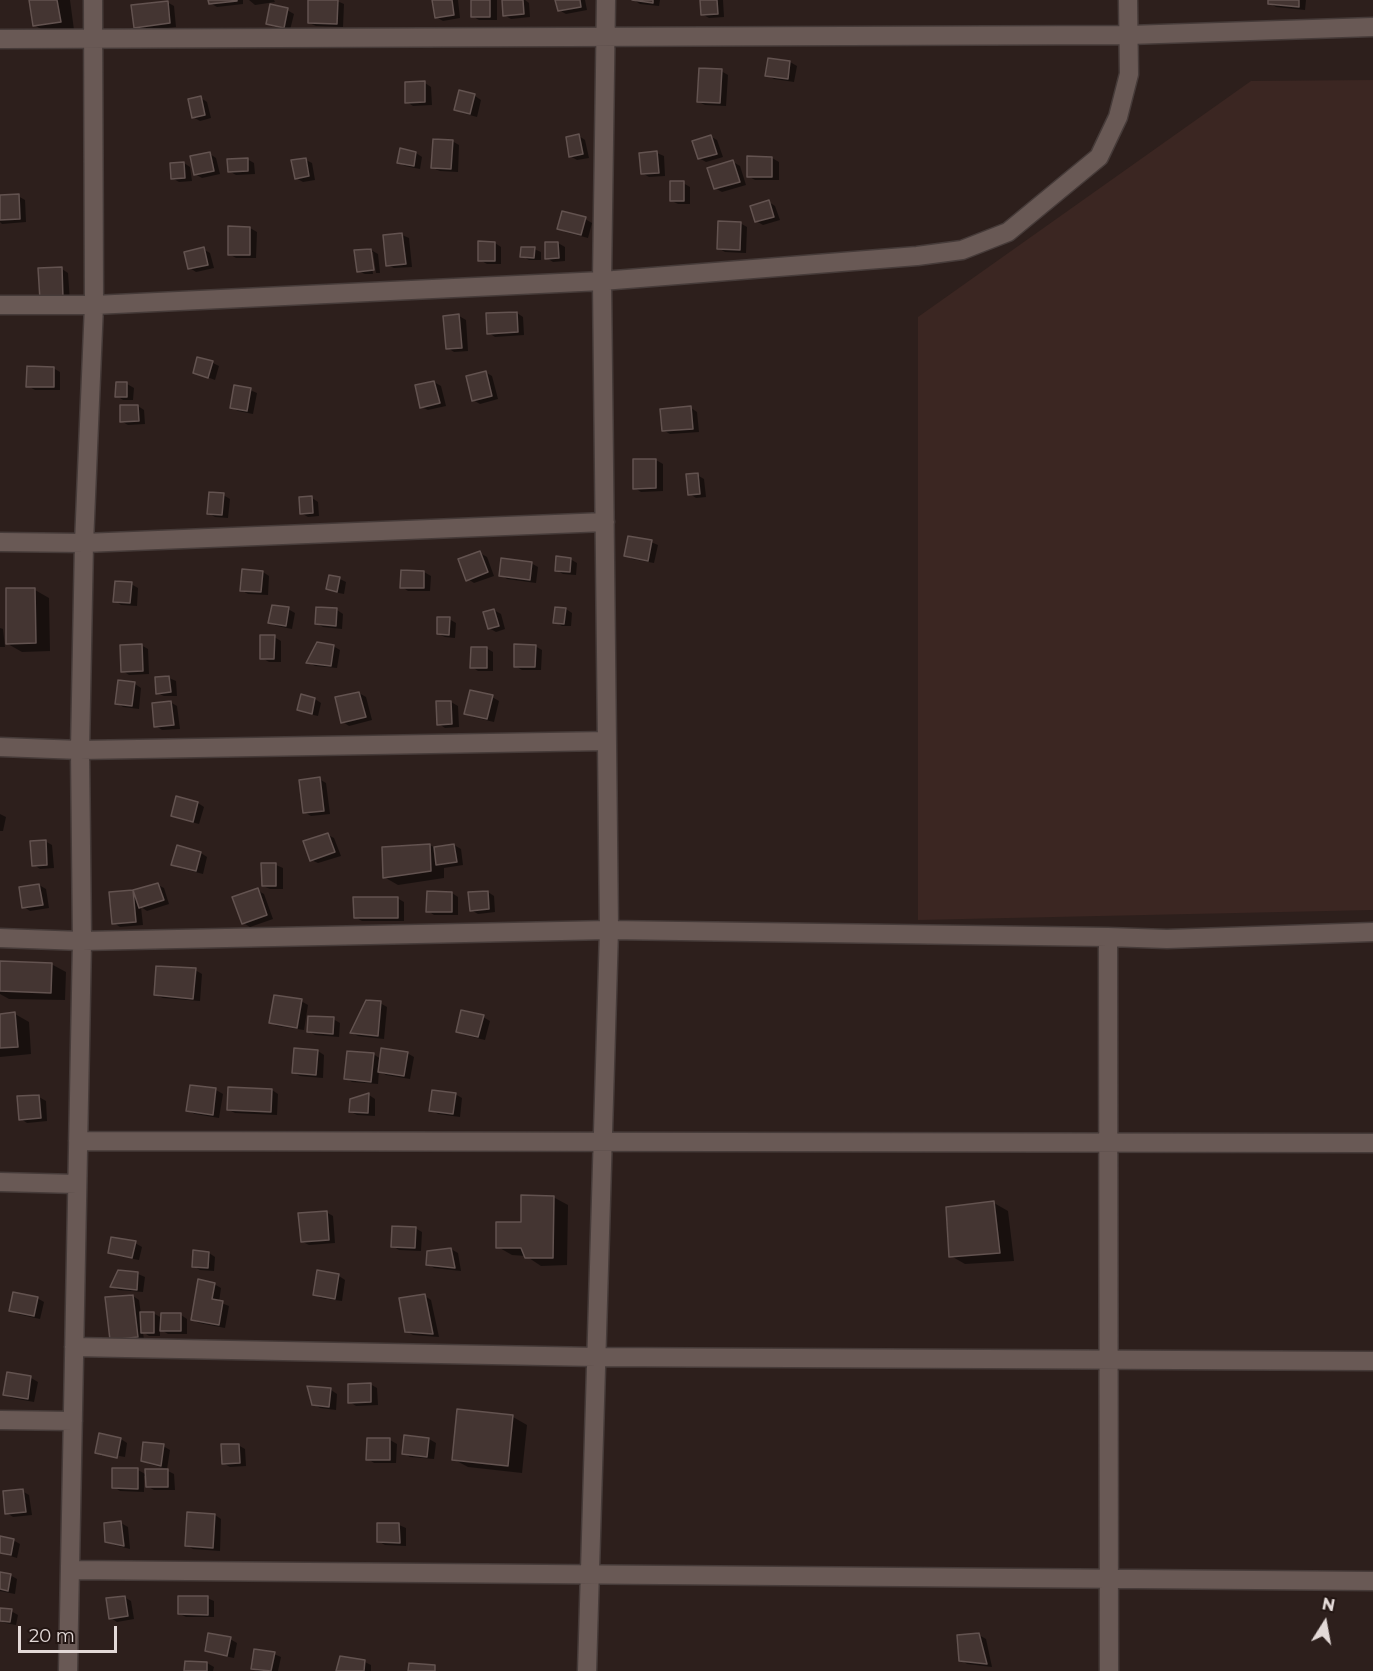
<!DOCTYPE html>
<html>
<head>
<meta charset="utf-8">
<style>
  body { margin:0 }
  #map { position:relative; width:1373px; height:1671px; overflow:hidden; background:#2d1f1c; font-family:Montserrat,sans-serif }
  canvas { display:block }
  .north { position:absolute; left:1295px; top:1593px; width:60px; height:60px; -webkit-text-stroke:4px #231613; paint-order:stroke; rotate:11deg; font-size:16px; font-weight:700; line-height:24px; text-align:center; color:#e3d9d7 }
  .north::after { content:''; display:block; margin:auto; width:21px; height:27px; background:#e3d9d7; clip-path:polygon(50% 0,100% 100%,50% 72%,0 100%) }
  .scale { position:absolute; left:18px; top:1626px; width:99px; height:27px; box-sizing:border-box; border:3px solid #e3d9d7; border-top:0; padding-left:8px; font-size:18px; line-height:21px; white-space:nowrap; color:#e3d9d7; -webkit-text-stroke:4px #231613; paint-order:stroke }
</style>
</head>
<body>
<div id="map">
<canvas width="1373" height="1671"></canvas>
<div class="north">N</div>
<div class="scale">20 m</div>
</div>
<script>
const ctx = document.querySelector('canvas').getContext('2d');
ctx.lineJoin = 'round';
function fillPath(path, color) {
  ctx.fillStyle = color;
  ctx.fill(path, 'evenodd');
}
function shape(rows) {
  const path = new Path2D();
  for (const r of rows) {
    path.moveTo(r[0], r[1]);
    for (let i = 2; i < r.length; i += 2) path.lineTo(r[i], r[i + 1]);
  }
  return path;
}
function stroke(path, color, width, dash) {
  ctx.strokeStyle = color;
  ctx.lineWidth = width;
  ctx.lineCap = dash ? 'butt' : 'round';
  ctx.setLineDash(dash || []);
  ctx.stroke(path);
}
fillPath(shape([
  [1373,80,1373,910,918,920,918,317,1251,81]
]), '#3b2622');
fillPath(shape([
  [30,0,70,0,74,30,48,33,34,25],
  [210,0,243,0,243,4,217,7,210,3],
  [249,0,274,0,275,2,255,5],
  [310,0,337,1,344,4,343,27,316,26,309,23],
  [434,0,458,0,460,18,443,21,436,17],
  [472,0,497,0,497,20,479,20,472,16],
  [503,0,525,0,529,3,530,17,511,19,504,15],
  [557,0,585,0,587,10,566,14,559,10],
  [634,0,660,0,659,6,640,4],
  [701,0,723,0,724,17,709,18,702,14],
  [1269,0,1306,0,1305,10,1276,7,1269,3],
  [167,2,174,6,176,27,142,31,135,27],
  [287,10,294,14,290,30,274,27,268,23],
  [769,59,790,62,797,66,794,82,774,79,767,75],
  [721,71,728,75,726,106,705,105,699,102],
  [425,83,431,87,432,105,413,106,407,102],
  [460,92,475,96,481,100,477,117,462,113,456,109],
  [201,98,207,102,211,118,200,121,193,117],
  [579,136,585,140,589,158,577,160,570,156],
  [710,136,717,140,723,157,706,162,699,158],
  [452,141,459,145,458,172,440,171,433,168],
  [416,153,422,157,420,169,405,166,399,162],
  [657,153,664,156,665,176,649,177,642,173],
  [210,154,216,158,220,174,202,178,195,174],
  [749,158,772,158,779,162,779,180,755,180,748,176],
  [247,159,254,163,255,174,236,175,229,171],
  [306,160,312,163,315,180,303,182,296,178],
  [733,162,740,166,746,185,722,192,715,188],
  [184,163,190,167,192,181,179,182,172,178],
  [683,183,690,187,690,204,678,204,672,201],
  [0,196,18,196,25,200,26,222,2,224,0,222],
  [769,202,775,206,780,220,763,225,756,221],
  [585,219,592,223,588,238,565,232,559,228],
  [740,223,747,227,746,253,725,252,718,248],
  [229,228,250,228,257,232,256,258,236,258,229,254],
  [402,235,409,238,412,267,394,268,387,265],
  [495,243,501,247,501,264,487,264,480,260],
  [558,243,565,247,565,261,553,262,547,258,546,244],
  [203,249,210,253,214,268,196,272,190,268],
  [534,249,541,252,541,260,529,260,522,256],
  [371,250,378,254,380,273,376,273,373,252,370,252,373,274,365,274,358,271],
  [62,269,68,273,70,302,42,299],
  [517,313,523,317,524,335,495,337,489,333],
  [459,316,466,320,468,351,454,352,448,348],
  [198,359,213,363,219,366,215,380,194,372],
  [53,368,60,372,60,390,35,390,28,386],
  [485,372,492,376,498,399,480,404,473,400],
  [434,382,441,386,446,406,428,410,421,407],
  [127,384,134,388,133,400,123,400,117,396],
  [250,390,257,393,253,414,238,411,231,407],
  [138,406,144,410,145,424,128,425,121,421],
  [691,408,697,412,699,432,670,434,663,430],
  [635,460,656,460,663,464,663,491,641,492,635,488],
  [697,475,704,479,706,497,696,498,690,494],
  [223,495,230,499,228,518,215,517,208,513],
  [312,498,318,502,319,516,308,517,301,513],
  [651,542,658,545,654,563,632,559,626,555],
  [480,553,487,557,494,576,474,583,468,579],
  [570,559,577,563,576,575,563,574,556,570],
  [531,563,538,567,536,583,507,579,501,575],
  [263,572,269,576,268,595,248,594,241,590],
  [402,572,424,572,431,576,430,591,408,591,402,587],
  [330,577,340,579,346,582,344,594,334,592,327,589],
  [131,584,138,588,137,606,121,605,115,601],
  [35,590,49,598,50,651,22,652,8,644],
  [288,609,295,613,292,629,277,626,270,623],
  [566,609,572,613,571,626,562,626,555,622],
  [337,610,343,614,342,629,323,627,316,623],
  [494,610,501,614,505,629,496,632,489,628],
  [449,619,456,623,455,638,445,637,438,634],
  [0,628,3,629,5,647,0,647],
  [274,637,281,641,281,662,269,662,262,658],
  [141,645,148,649,149,674,129,675,123,671],
  [333,646,340,650,337,668,315,666,308,662],
  [535,646,542,650,541,670,522,670,515,666],
  [486,648,493,652,493,671,478,671,472,667],
  [169,678,176,681,177,696,164,696,157,693],
  [135,684,141,688,139,709,123,707,117,703],
  [359,693,366,697,372,720,349,726,343,722],
  [492,697,499,701,494,722,473,717,466,713],
  [315,699,321,703,318,716,305,713,299,710],
  [170,702,177,706,180,729,162,730,156,726],
  [451,702,458,706,459,727,445,728,439,724],
  [319,779,326,783,330,814,311,816,304,812],
  [198,803,204,807,199,824,179,819,173,815],
  [0,814,6,817,3,831,0,831],
  [328,835,334,838,341,856,318,863,311,860],
  [45,841,52,845,54,868,40,869,34,865],
  [430,845,435,848,454,845,461,849,463,865,444,868,444,878,398,885,384,877],
  [178,847,201,853,207,857,203,874,180,868,173,864],
  [263,864,276,865,283,868,283,889,270,889,263,886],
  [39,885,46,889,49,908,30,911,24,907],
  [158,885,164,888,169,904,147,911,141,907,143,925,120,927,114,923,111,894,133,892],
  [257,890,264,894,273,919,250,927,243,923],
  [488,892,494,896,495,912,478,914,471,910],
  [452,893,458,897,458,915,434,915,428,911],
  [397,898,404,902,404,921,362,921,355,917],
  [0,963,51,964,66,972,65,1000,9,999,0,994],
  [195,970,202,974,200,1001,163,998,156,995],
  [301,1001,308,1005,304,1030,277,1026,271,1023],
  [380,1003,387,1007,384,1039,358,1036,352,1033],
  [15,1014,29,1022,31,1054,0,1057,0,1015],
  [483,1017,490,1021,485,1040,464,1035,458,1032],
  [333,1019,340,1023,339,1037,315,1035,308,1031],
  [318,1051,324,1055,323,1078,300,1076,294,1073],
  [407,1053,414,1057,410,1079,386,1075,379,1071,378,1084,352,1082,346,1078,373,1054,381,1059],
  [191,1086,216,1090,223,1094,219,1118,195,1114,188,1111],
  [272,1090,278,1094,277,1115,235,1113,229,1110],
  [455,1094,462,1098,460,1117,438,1114,431,1110],
  [369,1095,375,1099,375,1116,357,1115,351,1112],
  [39,1097,46,1101,47,1121,27,1123,21,1119],
  [553,1197,568,1205,567,1265,541,1266,526,1256,512,1255,498,1247],
  [994,1203,1008,1211,1014,1261,965,1264,951,1256],
  [326,1212,333,1216,335,1243,309,1245,303,1242],
  [415,1228,422,1232,421,1251,399,1250,392,1246],
  [135,1243,142,1247,139,1260,117,1256,110,1252],
  [451,1249,458,1253,461,1271,434,1268,428,1264],
  [209,1253,215,1257,214,1271,200,1270,193,1266],
  [119,1272,138,1274,145,1277,143,1292,118,1290,112,1286],
  [319,1272,339,1276,345,1280,342,1301,321,1298,315,1294],
  [214,1284,221,1288,219,1302,229,1306,225,1328,199,1323,193,1320],
  [133,1296,139,1300,141,1314,153,1313,162,1318,181,1315,187,1319,187,1334,168,1334,160,1329,160,1336,149,1336,143,1332,144,1340,118,1343],
  [425,1296,431,1300,439,1337,413,1335,406,1331],
  [37,1298,44,1302,40,1319,17,1314,11,1310],
  [9,1374,31,1378,38,1382,34,1402,12,1398,5,1395],
  [370,1384,377,1388,378,1405,356,1406,350,1402],
  [331,1390,337,1394,336,1410,320,1408,313,1404],
  [513,1417,527,1425,522,1473,468,1467,453,1459],
  [101,1435,121,1439,127,1443,125,1457,102,1453,102,1456,97,1453],
  [405,1436,429,1439,436,1443,434,1459,410,1457,403,1453],
  [390,1440,397,1444,396,1463,374,1463,368,1459],
  [238,1445,245,1449,246,1466,230,1467,223,1463],
  [163,1446,170,1450,167,1469,149,1464,142,1460],
  [138,1470,147,1475,168,1471,174,1474,175,1490,154,1490,147,1486,147,1476,144,1476,144,1492,120,1491,114,1487],
  [22,1491,29,1495,32,1515,13,1517,7,1513],
  [215,1515,221,1519,220,1551,193,1549,186,1545],
  [121,1523,128,1527,130,1549,114,1545,107,1541],
  [399,1525,406,1528,406,1546,385,1545,378,1541],
  [0,1538,13,1540,20,1544,17,1558,0,1553],
  [0,1573,10,1575,17,1579,15,1594,0,1591],
  [124,1597,131,1601,134,1619,117,1622,111,1618],
  [207,1598,214,1601,214,1617,186,1617,180,1614],
  [0,1609,11,1611,18,1615,16,1625,5,1623,0,1621],
  [979,1635,986,1639,992,1667,967,1664,961,1660],
  [230,1639,237,1643,234,1658,214,1654,207,1651],
  [274,1654,281,1657,278,1671,258,1671,252,1668],
  [365,1662,371,1665,371,1671,337,1671],
  [207,1663,214,1667,213,1671,186,1671]
]), '#0007');
const building = shape([
  [29,0,57,0,61,22,33,26,29,0],
  [208,0,237,0,237,1,209,4,208,0],
  [308,0,338,0,337,24,308,23,308,0],
  [432,0,452,0,454,15,435,18,432,0],
  [471,0,490,0,490,17,471,17,471,0],
  [502,0,523,0,524,14,503,16,502,0],
  [555,0,580,0,581,7,558,11,555,0],
  [632,0,653,0,653,3,632,0],
  [700,0,717,0,718,14,701,15,700,0],
  [1268,0,1299,0,1299,7,1268,4,1268,0],
  [168,1,170,23,134,28,131,5,168,1],
  [270,4,288,8,284,28,266,24,270,4],
  [768,58,790,61,788,79,765,76,768,58],
  [699,68,722,69,720,103,697,102,699,68],
  [425,81,425,102,405,103,405,82,425,81],
  [459,90,475,94,470,114,454,110,459,90],
  [201,96,205,115,192,118,188,99,201,96],
  [579,134,583,154,569,157,566,137,579,134],
  [711,135,717,154,698,159,692,141,711,135],
  [433,139,453,140,451,169,431,168,433,139],
  [400,148,416,152,414,166,397,163,400,148],
  [657,151,659,173,641,174,639,153,657,151],
  [210,152,214,171,194,175,190,156,210,152],
  [747,156,772,157,772,177,747,177,747,156],
  [248,158,248,171,228,172,227,159,248,158],
  [306,158,309,176,295,179,291,160,306,158],
  [733,160,740,182,714,189,707,168,733,160],
  [184,162,185,178,171,179,170,163,184,162],
  [670,181,684,181,684,201,670,201,670,181],
  [19,194,20,219,0,220,0,195,19,194],
  [769,200,774,217,755,222,750,206,769,200],
  [562,211,586,217,581,235,557,229,562,211],
  [718,221,741,222,740,250,717,249,718,221],
  [228,226,250,227,250,255,228,255,228,226],
  [402,233,406,264,386,266,383,235,402,233],
  [478,241,495,242,495,261,478,261,478,241],
  [545,242,558,242,559,258,545,259,545,242],
  [204,247,208,265,188,269,184,252,204,247],
  [521,247,535,247,534,258,520,257,521,247],
  [371,249,374,270,357,272,354,250,371,249],
  [62,267,63,299,40,300,38,268,62,267],
  [517,312,518,332,487,334,486,313,517,312],
  [459,314,462,348,446,349,443,316,459,314],
  [197,357,213,361,208,378,193,373,197,357],
  [27,366,54,367,54,387,26,387,27,366],
  [486,371,492,396,472,401,466,376,486,371],
  [434,381,440,403,420,408,415,385,434,381],
  [116,382,127,382,127,397,115,397,116,382],
  [234,385,251,388,247,411,230,408,234,385],
  [120,405,138,405,139,421,120,422,120,405],
  [691,406,693,429,662,431,660,409,691,406],
  [633,459,656,459,656,488,633,489,633,459],
  [698,473,700,494,688,495,686,474,698,473],
  [209,492,224,493,222,515,207,514,209,492],
  [312,496,313,513,300,514,299,497,312,496],
  [628,536,652,540,648,561,624,556,628,536],
  [480,551,488,572,466,581,458,559,480,551],
  [556,556,571,558,570,572,555,571,556,556],
  [501,558,532,562,530,580,499,576,501,558],
  [242,569,263,571,261,592,240,591,242,569],
  [401,570,424,571,424,588,400,588,401,570],
  [329,575,340,577,337,592,326,589,329,575],
  [115,581,132,582,130,603,113,602,115,581],
  [6,588,35,588,36,643,6,644,6,588],
  [272,605,289,607,286,626,268,623,272,605],
  [316,607,337,608,336,626,315,624,316,607],
  [555,607,566,608,564,624,553,623,555,607],
  [494,609,499,626,488,629,483,612,494,609],
  [437,617,450,617,449,635,437,634,437,617],
  [260,635,275,635,274,659,260,659,260,635],
  [317,642,334,645,331,666,306,663,317,642],
  [142,644,143,671,121,672,120,645,142,644],
  [514,644,536,645,535,667,514,667,514,644],
  [471,647,487,647,487,668,470,668,471,647],
  [169,676,171,692,156,694,155,677,169,676],
  [118,680,135,682,132,706,115,704,118,680],
  [470,690,493,695,487,719,464,714,470,690],
  [359,692,366,717,341,723,335,697,359,692],
  [301,694,315,698,312,714,297,710,301,694],
  [171,701,174,725,154,727,152,703,171,701],
  [436,701,451,701,452,724,437,725,436,701],
  [320,777,324,811,303,813,299,780,320,777],
  [176,796,198,802,193,822,171,816,176,796],
  [328,833,335,852,310,861,303,841,328,833],
  [46,840,47,865,32,866,30,841,46,840],
  [430,844,431,871,383,878,382,847,430,844],
  [454,844,457,862,436,865,434,847,454,844],
  [177,845,201,852,196,871,171,865,177,845],
  [261,863,276,863,276,886,262,886,261,863],
  [158,883,164,900,139,908,133,890,158,883],
  [39,884,43,905,22,908,19,887,39,884],
  [258,888,267,915,242,924,232,897,258,888],
  [133,890,136,922,112,924,109,892,133,890],
  [427,891,452,892,452,912,426,912,427,891],
  [488,891,489,909,470,911,468,892,488,891],
  [353,897,398,897,398,918,354,918,353,897],
  [0,961,52,963,51,993,0,991,0,961],
  [156,966,196,968,193,999,154,995,156,966],
  [274,995,302,999,297,1028,269,1023,274,995],
  [366,1000,381,1001,378,1036,350,1033,366,1000],
  [461,1010,484,1015,478,1037,456,1032,461,1010],
  [15,1012,18,1047,0,1048,0,1014,15,1012],
  [308,1016,334,1017,333,1034,307,1032,308,1016],
  [294,1048,318,1050,316,1075,292,1073,294,1048],
  [381,1048,408,1052,404,1076,378,1072,381,1048],
  [347,1051,374,1053,371,1082,344,1079,347,1051],
  [190,1085,216,1088,213,1115,186,1111,190,1085],
  [228,1087,272,1089,271,1112,227,1110,228,1087],
  [432,1090,456,1093,453,1114,429,1111,432,1090],
  [369,1093,368,1113,349,1112,350,1099,369,1093],
  [39,1095,41,1118,19,1120,17,1096,39,1095],
  [521,1195,554,1196,553,1258,525,1258,521,1248,496,1248,496,1222,521,1222,521,1195],
  [994,1201,1000,1253,949,1257,946,1207,994,1201],
  [327,1211,329,1240,301,1242,298,1213,327,1211],
  [392,1226,416,1227,415,1248,391,1247,392,1226],
  [111,1237,136,1241,132,1258,108,1253,111,1237],
  [451,1248,455,1268,426,1265,427,1251,451,1248],
  [193,1250,209,1252,208,1268,192,1267,193,1250],
  [118,1270,138,1272,137,1290,110,1287,118,1270],
  [317,1270,339,1274,335,1299,313,1295,317,1270],
  [198,1279,215,1283,212,1299,223,1301,219,1325,191,1320,198,1279],
  [13,1292,38,1297,34,1316,9,1311,13,1292],
  [425,1294,433,1334,405,1332,399,1298,425,1294],
  [133,1295,138,1337,110,1340,105,1297,133,1295],
  [140,1312,154,1312,154,1333,141,1333,140,1312],
  [161,1313,181,1313,181,1331,160,1331,161,1313],
  [7,1372,31,1376,28,1399,3,1395,7,1372],
  [371,1383,371,1402,348,1403,348,1384,371,1383],
  [307,1386,331,1388,329,1407,312,1405,307,1386],
  [457,1409,513,1415,508,1466,452,1460,457,1409],
  [99,1433,121,1438,117,1458,95,1453,99,1433],
  [404,1435,429,1438,427,1457,402,1454,404,1435],
  [367,1438,390,1438,390,1460,366,1460,367,1438],
  [143,1442,164,1444,161,1466,141,1461,143,1442],
  [221,1444,239,1444,240,1463,222,1464,221,1444],
  [112,1468,138,1468,138,1489,112,1488,112,1468],
  [145,1469,168,1469,168,1487,146,1487,145,1469],
  [23,1489,26,1512,5,1514,3,1491,23,1489],
  [187,1512,215,1514,213,1548,185,1546,187,1512],
  [121,1521,124,1546,105,1542,104,1523,121,1521],
  [377,1523,399,1523,400,1543,377,1542,377,1523],
  [0,1536,14,1539,11,1555,0,1553,0,1536],
  [0,1572,11,1574,8,1591,0,1589,0,1572],
  [125,1596,128,1616,109,1619,106,1598,125,1596],
  [178,1596,208,1596,208,1615,178,1614,178,1596],
  [0,1608,12,1609,10,1622,0,1621,0,1608],
  [208,1633,231,1637,227,1656,205,1651,208,1633],
  [979,1633,987,1664,959,1661,957,1635,979,1633],
  [254,1649,275,1652,271,1671,251,1669,254,1649],
  [340,1656,365,1660,364,1671,336,1671,340,1656],
  [185,1661,207,1662,207,1671,184,1671,185,1661],
  [409,1663,435,1665,435,1671,408,1671,409,1663]
]);
fillPath(building, '#443532');
stroke(building, '#635350', 1.5);
const minor = shape([
  [0,39,1129,35,1373,27],
  [0,305,94,305,602,281,917,256,962,250,1008,232,1099,157,1118,117,1129,74,1128,0],
  [0,542,84,543,605,522],
  [0,747,80,750,607,741],
  [0,938,82,941,609,930,1108,937],
  [78,1141,1373,1143],
  [0,1182,77,1184],
  [74,1347,596,1357,1373,1361],
  [0,1420,73,1421],
  [70,1570,1373,1581],
  [68,1671,82,941,80,750,84,543,94,305,93,0],
  [587,1671,609,930,602,281,606,0],
  [1109,1671,1108,937,1167,939,1373,932]
]);
stroke(minor, '#463b39', 21);
stroke(minor, '#695955', 18);
</script>
</body>
</html>
